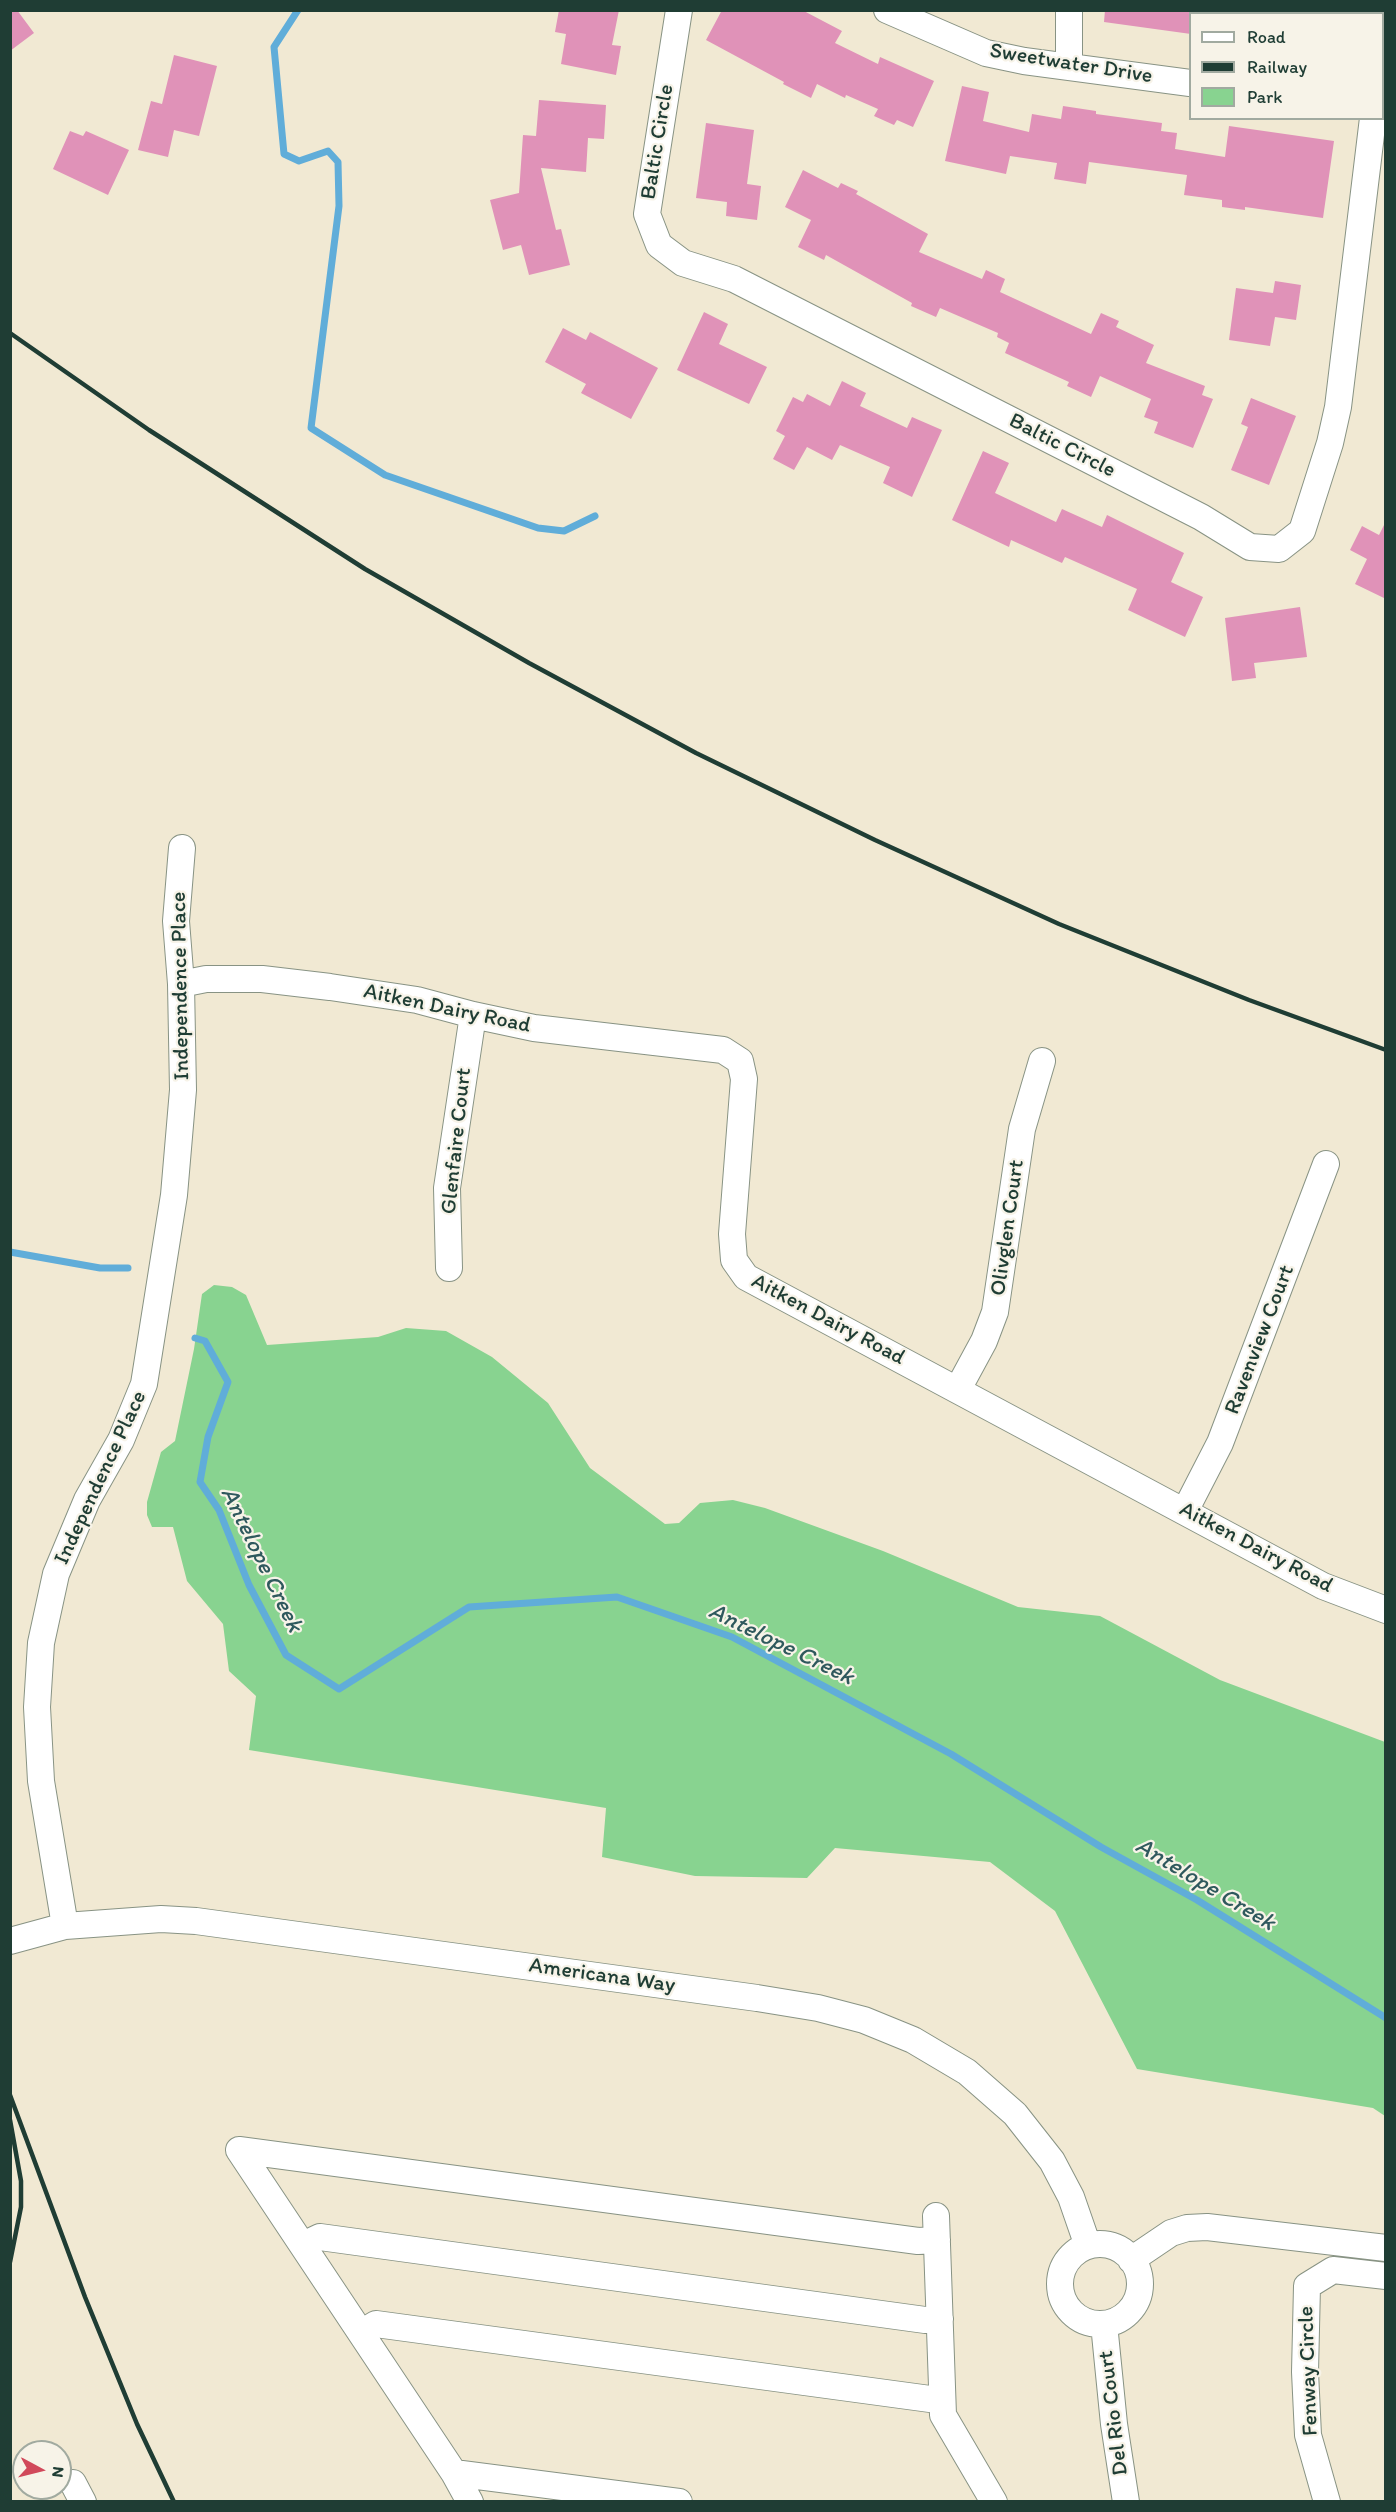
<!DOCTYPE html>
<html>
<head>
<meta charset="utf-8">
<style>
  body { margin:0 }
  #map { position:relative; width:1396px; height:2512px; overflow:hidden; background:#f1e9d3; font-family:Itim,sans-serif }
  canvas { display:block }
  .frame { position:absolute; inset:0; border:12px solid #1f3d34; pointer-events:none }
  .legend { position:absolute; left:1189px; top:12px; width:195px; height:108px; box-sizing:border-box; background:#f7f3e8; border:2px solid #a1aaa0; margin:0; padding:8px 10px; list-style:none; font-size:18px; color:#1f3d34 }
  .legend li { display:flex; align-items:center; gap:12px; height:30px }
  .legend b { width:30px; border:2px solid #a1aaa0 }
  .north { position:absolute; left:12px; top:2440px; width:60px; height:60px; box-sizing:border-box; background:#f7f3e8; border:2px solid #a1aaa0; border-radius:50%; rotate:97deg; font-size:16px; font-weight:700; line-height:24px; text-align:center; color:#1f3d34 }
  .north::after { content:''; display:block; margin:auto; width:21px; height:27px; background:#d1495b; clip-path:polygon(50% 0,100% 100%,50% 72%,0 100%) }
</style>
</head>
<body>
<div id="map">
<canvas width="1396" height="2512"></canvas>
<div class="frame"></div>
<ul class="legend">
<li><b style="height:8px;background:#fff"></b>Road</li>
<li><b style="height:8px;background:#1f3d34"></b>Railway</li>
<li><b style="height:16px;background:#88d390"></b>Park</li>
</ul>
<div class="north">N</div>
</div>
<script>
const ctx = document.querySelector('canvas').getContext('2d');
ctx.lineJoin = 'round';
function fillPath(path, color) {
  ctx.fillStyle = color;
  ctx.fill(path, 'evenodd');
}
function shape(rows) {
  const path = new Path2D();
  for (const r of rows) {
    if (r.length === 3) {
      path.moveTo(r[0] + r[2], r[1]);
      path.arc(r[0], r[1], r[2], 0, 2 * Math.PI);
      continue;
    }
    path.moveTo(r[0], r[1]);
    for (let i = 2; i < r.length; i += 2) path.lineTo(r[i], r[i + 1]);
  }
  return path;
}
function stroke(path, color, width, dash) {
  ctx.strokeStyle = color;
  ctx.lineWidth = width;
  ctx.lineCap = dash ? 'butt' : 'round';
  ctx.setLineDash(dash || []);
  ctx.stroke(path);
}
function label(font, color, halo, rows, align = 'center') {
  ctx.font = font + ' Itim,sans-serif';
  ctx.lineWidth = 4.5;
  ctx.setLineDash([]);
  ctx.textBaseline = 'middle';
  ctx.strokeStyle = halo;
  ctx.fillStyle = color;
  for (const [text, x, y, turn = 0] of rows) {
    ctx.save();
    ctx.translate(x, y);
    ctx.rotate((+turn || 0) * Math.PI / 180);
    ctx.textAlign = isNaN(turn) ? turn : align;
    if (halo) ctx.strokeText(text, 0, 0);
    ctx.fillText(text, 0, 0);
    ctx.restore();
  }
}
fillPath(shape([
  [214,1285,232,1287,246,1295,267,1345,378,1337,406,1328,446,1331,492,1357,548,1403,590,1468,665,1524,679,1523,700,1503,733,1500,765,1508,883,1551,1018,1607,1100,1616,1220,1680,1385,1742,1385,2116,1373,2108,1137,2069,1055,1911,990,1862,835,1848,807,1878,695,1876,602,1857,606,1808,249,1750,256,1696,229,1671,223,1624,187,1581,173,1527,152,1527,147,1515,147,1502,161,1452,175,1441,194,1349,202,1294]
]), '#88d390');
stroke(shape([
  [298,10,274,47,284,154,299,161,328,151,338,162,339,206,311,428,385,475,538,528,564,531,595,516],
  [10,1252,100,1268,128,1268],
  [195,1338,205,1341,228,1382,208,1437,200,1482,219,1510,249,1585,286,1655,339,1689,469,1607,617,1597,732,1637,951,1754,1101,1847,1197,1900,1386,2018]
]), '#60add9', 7);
fillPath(shape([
  [10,10,17,10,34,33,10,51],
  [559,10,619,10,612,45,621,46,616,75,561,64,566,34,555,32],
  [722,10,802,10,842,31,835,43,878,64,880,57,934,81,913,127,897,120,894,125,874,116,878,109,846,95,845,98,817,84,811,98,783,84,784,82,706,40],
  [1105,10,1191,10,1191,34,1104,22],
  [174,55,217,66,199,136,174,130,168,157,138,150,151,101,162,104],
  [962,86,989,92,983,121,1029,132,1032,114,1061,119,1063,106,1096,111,1096,114,1162,123,1161,131,1177,133,1175,149,1225,157,1229,126,1334,141,1323,218,1245,207,1245,210,1222,207,1222,200,1184,195,1187,175,1089,162,1086,184,1054,179,1057,163,1010,156,1006,174,945,161],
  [539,100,606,105,604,139,588,138,586,172,541,168,556,230,561,229,570,265,529,275,521,245,503,250,490,200,519,193,523,135,536,136],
  [706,123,754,130,747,184,761,186,757,220,726,216,727,202,696,198],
  [70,131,83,136,86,131,129,150,108,195,53,169],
  [803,170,838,188,841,183,858,191,856,194,928,234,919,252,982,279,986,270,1005,279,1000,292,1091,334,1101,313,1119,321,1116,327,1154,345,1146,363,1205,386,1202,395,1213,399,1193,448,1154,433,1158,422,1144,417,1151,399,1100,376,1091,397,1067,386,1069,382,1005,353,1009,343,997,337,998,333,940,308,936,317,911,306,912,303,826,255,824,260,798,247,811,220,785,207],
  [1275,281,1301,285,1296,320,1275,317,1270,346,1229,340,1236,288,1273,293],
  [704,312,728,324,719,344,767,367,749,404,677,370],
  [563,328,586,340,590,332,658,368,631,419,581,393,586,384,545,362],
  [842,381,866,393,860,406,907,428,912,417,942,430,912,497,883,483,890,467,840,445,832,460,807,447,794,470,773,459,785,436,776,431,793,397,803,402,807,394,830,406],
  [1251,398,1296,416,1269,485,1231,470,1248,427,1241,424],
  [983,451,1009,463,995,493,1056,522,1062,509,1102,527,1107,515,1184,553,1171,582,1203,597,1185,637,1128,610,1137,589,1065,557,1062,563,1011,540,1009,547,952,520],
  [1386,521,1386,599,1355,584,1367,559,1350,550,1362,526,1379,535],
  [1300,607,1307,657,1254,663,1256,678,1232,681,1225,618]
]), '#e092b8');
const minor = shape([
  [679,10,647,214,659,245,683,263,734,279,1201,517,1250,547,1279,549,1302,531,1330,443,1338,407,1373,118],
  [887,10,986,53,1024,61,1190,83],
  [1069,67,1069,10],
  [181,984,206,979,262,979,330,987,417,1000,473,1015,534,1028,723,1050,740,1061,744,1079,732,1234,734,1260,746,1277,1323,1586,1386,1610],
  [449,1268,447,1188,473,1015],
  [958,1389,984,1341,995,1312,1022,1129,1042,1061],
  [1185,1511,1220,1443,1326,1164],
  [65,1926,41,1781,37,1707,41,1643,56,1574,87,1500,121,1440,144,1384,174,1195,183,1090,181,984,176,921,182,848],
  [10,1941,65,1926,161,1919,196,1921,757,1998,818,2008,864,2020,913,2040,967,2072,1015,2114,1052,2161,1071,2197,1088,2246],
  [239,2150,918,2241,937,2240],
  [239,2150,454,2473],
  [936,2216,943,2415,994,2502],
  [1100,2284,40],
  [303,2245,320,2237,925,2320,940,2319],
  [1131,2260,1171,2233,1187,2228,1207,2227,1386,2248],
  [1104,2324,1114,2424,1126,2502],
  [361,2333,376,2324,930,2399,942,2396],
  [73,2483,83,2502],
  [470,2502,454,2473,679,2502],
  [1327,2502,1308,2435,1305,2372,1307,2286,1333,2270,1386,2276]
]);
stroke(minor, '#889384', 28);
stroke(minor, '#fff', 26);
stroke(shape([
  [10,333,149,430,365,569,529,663,696,753,875,840,1059,924,1249,1000,1386,1050],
  [10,2095,85,2297,137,2424,174,2502],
  [10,2120,21,2181,21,2207,10,2262]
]), '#1f3d34', 4.5);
label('22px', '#1f3d34', '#f7f3e8', [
  ["Sweetwater Drive",1071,64,9],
  ["Baltic Circle",658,142,-81],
  ["Baltic Circle",1062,446,27],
  ["Independence Place",181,986,-91],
  ["Aitken Dairy Road",447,1009,12],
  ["Glenfaire Court",457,1141,-84],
  ["Olivglen Court",1008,1228,-82],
  ["Aitken Dairy Road",828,1320,28],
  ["Ravenview Court",1260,1340,-69],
  ["Independence Place",101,1478,-65],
  ["Aitken Dairy Road",1256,1548,28],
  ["Americana Way",602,1976,8],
  ["Fenway Circle",1309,2371,-92],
  ["Del Rio Court",1114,2413,-97]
]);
label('italic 24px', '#2f595d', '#f7f3e8', [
  ["Antelope Creek",261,1560,64],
  ["Antelope Creek",781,1645,26],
  ["Antelope Creek",1205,1885,31]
]);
</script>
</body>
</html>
